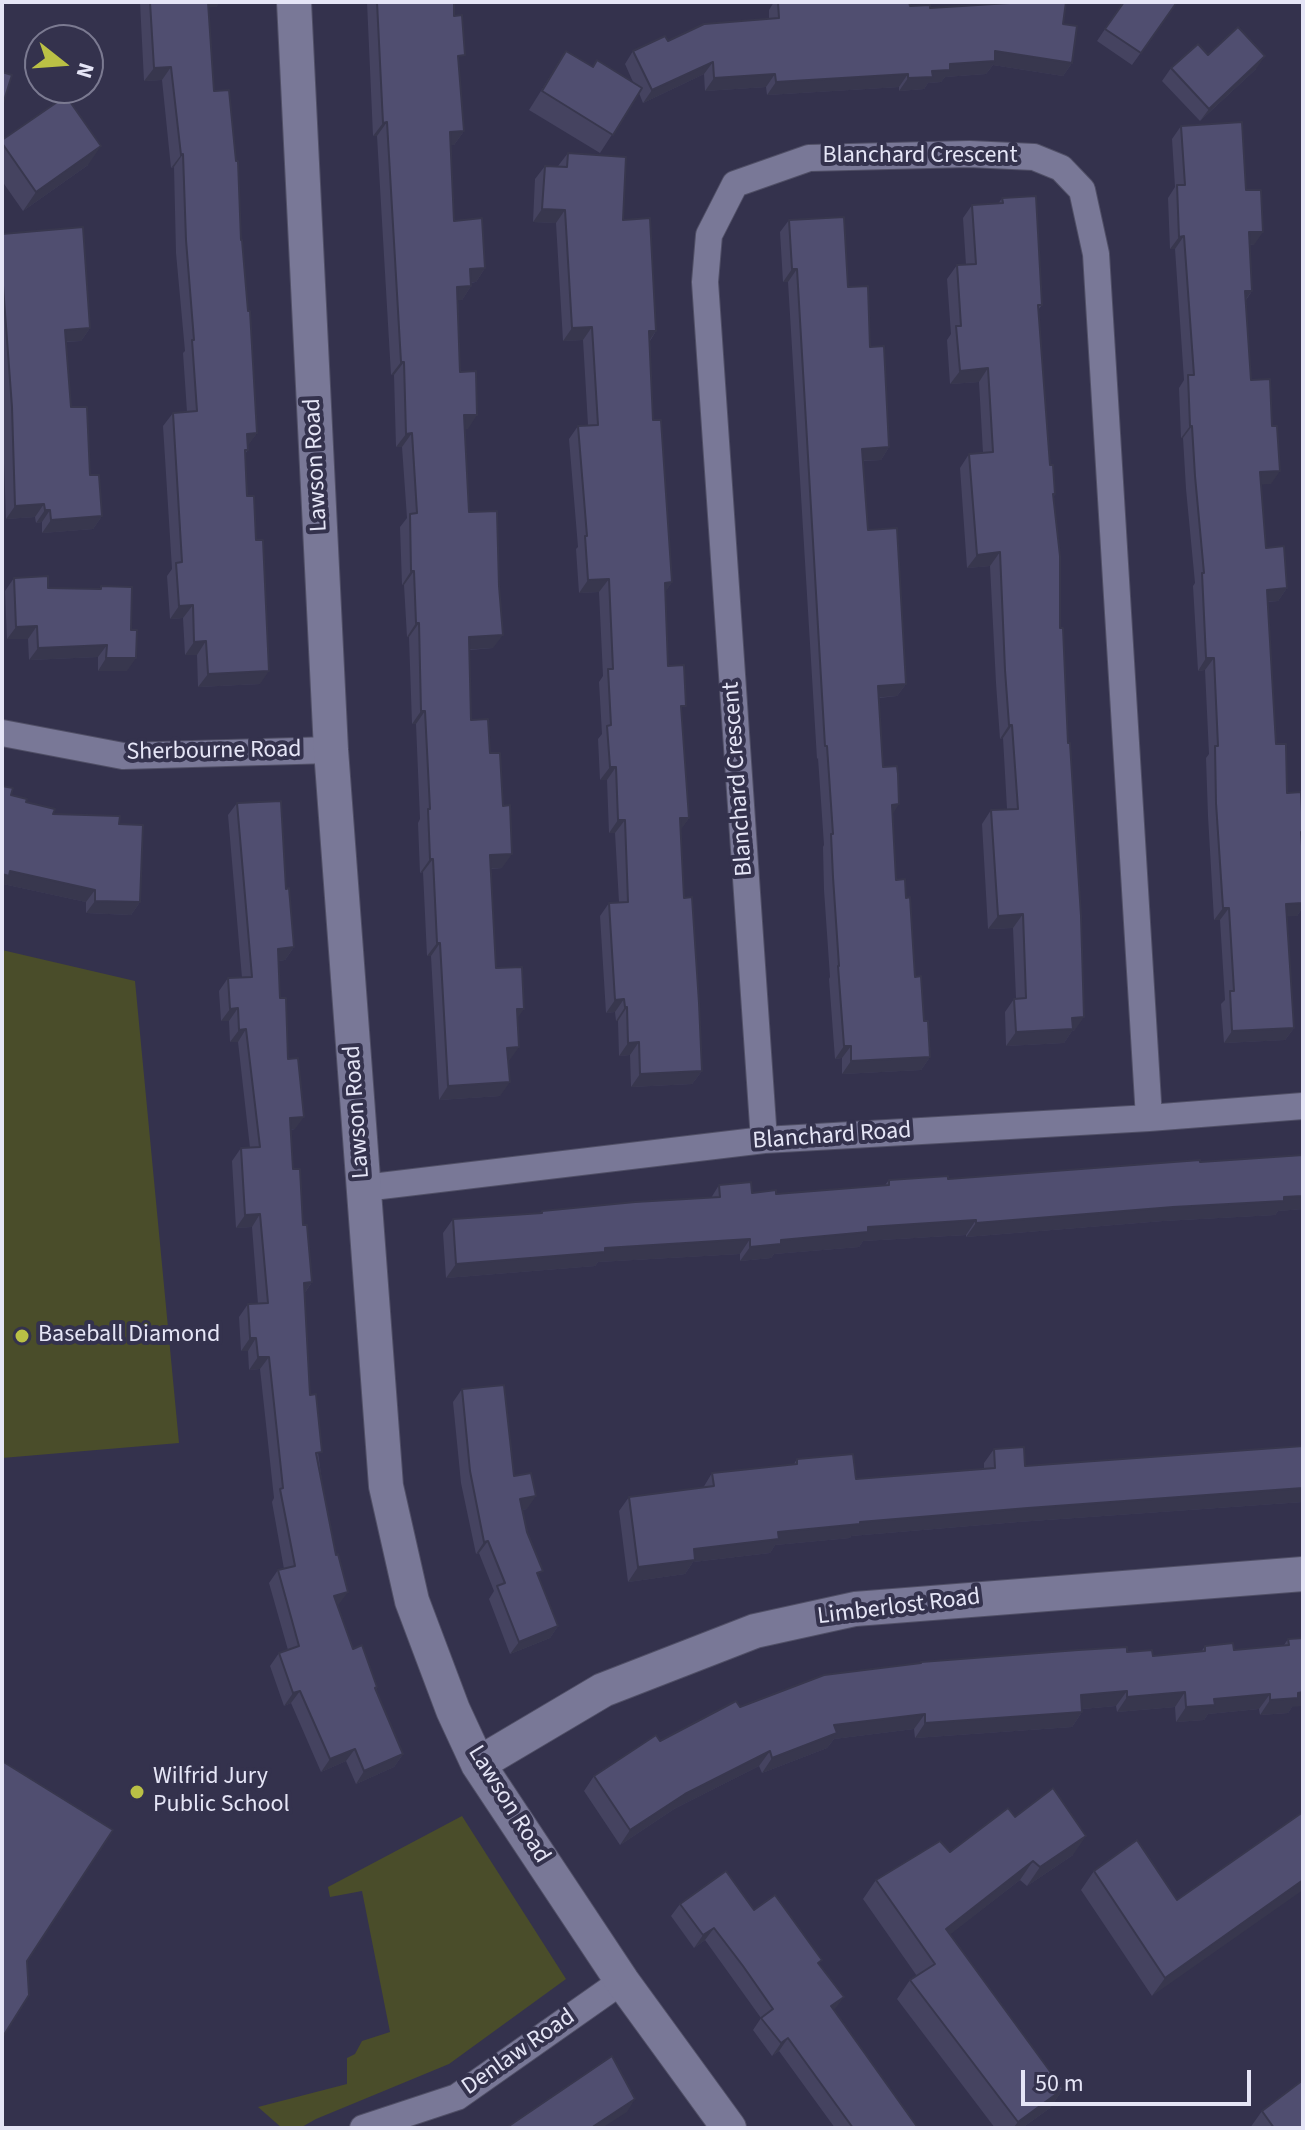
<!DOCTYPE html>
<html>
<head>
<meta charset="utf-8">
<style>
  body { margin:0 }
  #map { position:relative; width:1305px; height:2130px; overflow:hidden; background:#34324d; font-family:"Source Sans 3",sans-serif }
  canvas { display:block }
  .frame { position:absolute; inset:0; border:4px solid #e5e5f6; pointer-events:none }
  .north { position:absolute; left:24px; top:24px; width:80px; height:80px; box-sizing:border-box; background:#34324d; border:2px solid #7b7a91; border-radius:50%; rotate:107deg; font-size:22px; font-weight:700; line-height:32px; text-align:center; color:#e5e5f6 }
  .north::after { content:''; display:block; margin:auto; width:28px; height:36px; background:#bac045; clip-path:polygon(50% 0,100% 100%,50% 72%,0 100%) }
  .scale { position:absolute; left:1021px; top:2070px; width:230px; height:36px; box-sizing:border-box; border:4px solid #e5e5f6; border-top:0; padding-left:10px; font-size:24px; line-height:28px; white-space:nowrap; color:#e5e5f6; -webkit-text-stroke:6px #34324d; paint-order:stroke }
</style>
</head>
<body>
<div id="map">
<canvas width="1305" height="2130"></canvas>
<div class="frame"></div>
<div class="north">N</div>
<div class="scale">50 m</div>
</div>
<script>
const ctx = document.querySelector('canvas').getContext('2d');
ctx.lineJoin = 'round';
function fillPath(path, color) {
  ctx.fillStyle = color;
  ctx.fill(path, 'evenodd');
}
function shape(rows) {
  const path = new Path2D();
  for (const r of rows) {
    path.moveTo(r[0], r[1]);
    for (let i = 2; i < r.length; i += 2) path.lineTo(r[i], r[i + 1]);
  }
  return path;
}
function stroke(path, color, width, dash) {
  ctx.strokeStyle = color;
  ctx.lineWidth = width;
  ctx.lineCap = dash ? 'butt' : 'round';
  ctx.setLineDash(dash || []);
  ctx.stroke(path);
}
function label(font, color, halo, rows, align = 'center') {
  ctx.font = font + ' "Source Sans 3",sans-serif';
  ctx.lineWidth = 8;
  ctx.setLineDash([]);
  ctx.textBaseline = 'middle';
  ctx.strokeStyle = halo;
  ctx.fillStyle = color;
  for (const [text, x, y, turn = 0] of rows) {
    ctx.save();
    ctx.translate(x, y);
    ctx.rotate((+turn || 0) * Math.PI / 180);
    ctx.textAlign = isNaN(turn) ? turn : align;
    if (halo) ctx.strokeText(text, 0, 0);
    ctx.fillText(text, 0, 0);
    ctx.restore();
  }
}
fillPath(shape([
  [2,950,135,981,179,1443,2,1458],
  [462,1816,566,1979,449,2064,316,2119,300,2128,282,2128,258,2107,347,2084,347,2058,355,2054,362,2041,390,2032,362,1891,330,1897,328,1887]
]), '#4a4d2a');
const minor = shape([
  [2,733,123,756,331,750],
  [764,1140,705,282,709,235,735,184,809,158,969,154,1034,157,1061,168,1082,190,1096,254,1149,1118],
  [364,1188,764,1140,1149,1118,1303,1106],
  [363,2128,457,2097,622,1981]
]);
const tertiary = shape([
  [294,2,331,750,386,1486,412,1601,453,1710,478,1764,622,1981,729,2128],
  [478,1764,603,1690,755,1631,855,1609,1303,1574]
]);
stroke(minor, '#504f66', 28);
stroke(tertiary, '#504f66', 36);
stroke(minor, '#797897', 26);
stroke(tertiary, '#797897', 34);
fillPath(shape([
  [140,2,220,2,216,7,208,7,214,91,241,240,257,433,247,446,248,450,245,454,260,684,198,687,197,655,185,655,183,618,170,619,167,576,172,569,163,426,173,413,187,412,183,353,185,351,176,253,174,167,171,168,162,80,144,81],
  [367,2,454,2,464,131,454,145,451,145,454,221,485,268,476,282,471,283,471,286,462,300,458,300,460,372,468,429,465,429,469,512,493,648,469,650,471,720,490,753,502,868,491,869,496,968,517,1018,509,1061,500,1096,439,1100,431,956,427,956,423,872,420,873,418,823,420,819,416,724,412,724,409,637,407,637,404,585,402,585,400,527,407,518,402,447,396,447,394,375,391,375,377,136,373,136],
  [774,2,909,2,910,6,930,8,1019,2,1066,2,1063,24,1072,63,1063,76,993,65,986,74,945,77,941,82,928,83,924,89,899,91,899,87,767,95,766,87,705,91,704,74,643,103,639,93,600,153,529,110,566,51,593,67,633,82,625,64,633,51,668,41,769,19,769,10],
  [1123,2,1177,2,1132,65,1097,41],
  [1208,55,1256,69,1200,121,1162,81,1171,68],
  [1181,126,1246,190,1254,245,1249,245,1252,291,1246,300,1251,380,1271,484,1261,484,1266,548,1287,588,1278,601,1267,602,1276,744,1287,793,1303,832,1301,834,1303,860,1303,907,1297,916,1287,916,1294,1028,1285,1040,1224,1043,1221,1004,1225,1000,1220,920,1214,920,1208,816,1206,758,1209,754,1205,670,1198,671,1193,586,1195,583,1186,489,1183,438,1181,438,1179,388,1184,380,1175,249,1170,249,1168,198,1175,187,1172,139],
  [2,140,88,165,23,211,2,181],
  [568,153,623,220,656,331,650,341,653,420,672,582,665,592,668,666,681,712,689,818,680,830,684,898,702,1071,692,1084,631,1087,630,1055,619,1056,618,1021,616,1021,615,1012,606,1013,600,916,609,903,619,902,615,833,609,833,607,780,600,780,598,739,602,734,599,682,603,676,599,592,579,593,576,549,578,547,569,439,578,426,588,425,583,340,563,341,556,223,533,222,535,179,545,166,558,166],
  [1002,198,1042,305,1038,310,1050,465,1055,494,1054,496,1060,628,1075,1030,1072,1031,1064,1043,1006,1046,1005,1012,1014,999,1016,998,1013,928,988,929,982,824,991,810,1007,809,1003,738,1000,739,996,683,990,566,967,568,960,468,969,454,983,453,979,382,950,384,947,340,951,334,947,279,957,265,966,265,963,218,972,205,998,204],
  [789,220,848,287,870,347,889,447,881,460,863,461,868,530,906,684,897,696,879,698,883,767,893,814,896,880,906,898,915,977,924,1021,930,1057,921,1070,842,1074,842,1058,835,1059,829,979,830,977,824,890,823,847,824,845,818,758,817,759,788,282,783,282,780,232],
  [2,234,90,328,81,341,66,342,71,407,102,516,93,529,42,533,42,522,36,523,35,517,6,519,2,408],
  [14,578,48,588,99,589,101,586,127,671,98,671,98,657,29,660,28,639,7,639,5,591],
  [11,795,53,814,119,824,140,902,131,915,86,913,86,902,3,884],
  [237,803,286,889,294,947,285,960,278,961,280,998,295,1129,291,1130,293,1169,312,1282,304,1294,310,1395,339,1604,337,1605,353,1649,377,1687,376,1690,403,1754,394,1767,356,1784,346,1761,321,1772,291,1703,284,1706,270,1666,279,1653,288,1650,269,1583,278,1570,284,1569,272,1502,274,1498,260,1369,249,1370,248,1351,241,1351,239,1317,248,1304,258,1304,252,1227,236,1228,232,1161,241,1148,250,1148,238,1042,230,1042,229,1021,221,1021,219,991,228,978,242,978,228,815],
  [1303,1155,1303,1209,1278,1211,1275,1215,1163,1221,966,1237,966,1235,863,1241,859,1247,774,1254,771,1258,740,1261,740,1254,598,1262,595,1266,446,1278,443,1233,453,1219,540,1213,542,1211,711,1198,719,1185,752,1193,776,1194,885,1185,889,1180,948,1179],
  [462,1389,514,1476,527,1509,522,1510,539,1577,558,1626,550,1638,510,1654,489,1599,494,1591,479,1553,476,1554,461,1483,453,1402],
  [1303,1446,1303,1502,1018,1522,851,1536,850,1538,775,1545,770,1553,693,1562,685,1574,628,1582,619,1511,629,1497,703,1488,712,1473,794,1464,797,1459,856,1479,984,1469,984,1463,994,1449,1025,1466],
  [1288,1639,1292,1707,1288,1713,1260,1715,1259,1709,1208,1714,1204,1720,1176,1722,1175,1707,1117,1712,1116,1706,1082,1709,1082,1712,1072,1727,915,1738,914,1729,834,1739,827,1748,762,1773,759,1766,674,1809,620,1845,584,1791,594,1776,660,1741,740,1707,920,1664,921,1662,1127,1652,1153,1656,1201,1652,1205,1646,1234,1650,1284,1645],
  [1303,1812,1152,1996,1081,1890,1094,1871,1177,1900],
  [1015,1817,1073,1855,1027,1886,1020,1880,950,1934,1063,2089,1050,2108,1022,2128,995,2128,897,1999,910,1980,917,1976,863,1899,876,1880,950,1852],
  [680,1904,754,1910,819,1964,834,2010,918,2128,835,2128,779,2051,772,2056,753,2030,761,2018,705,1940,694,1948,671,1916],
  [1262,2111,1303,2128,1250,2128]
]), '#454360');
fillPath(shape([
  [202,2,220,2,216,7,198,8],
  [995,51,1072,63,1063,76,993,65,986,74,945,77,941,82,928,83,924,89,899,91,908,78],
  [1265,56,1256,69,1200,121,1209,109],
  [713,62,704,74,643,103,652,90],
  [171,67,162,80,144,81,154,68],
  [775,74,766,87,705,91,714,78],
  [908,74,899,87,767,95,776,82],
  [387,122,377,136,373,136,383,123],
  [464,131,454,145,441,146,450,132],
  [101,146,88,165,23,211,36,192],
  [183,154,174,167,171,168,181,155],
  [542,209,565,210,556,223,533,222],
  [1249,232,1263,232,1254,245,1240,244],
  [1184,236,1175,249,1170,249,1179,237],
  [485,268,476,282,461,283,470,269],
  [792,269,797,269,788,282,783,282],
  [471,286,462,300,448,301,457,287],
  [1245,291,1252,291,1243,303],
  [592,327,583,340,563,341,572,328],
  [90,328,81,341,56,342,65,330],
  [649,331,656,331,647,344],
  [401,362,404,362,394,375,391,375],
  [988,368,979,382,950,384,960,371],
  [464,415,477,415,468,429,454,429],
  [1190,426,1192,426,1183,438,1181,438],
  [257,433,247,447,247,434],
  [412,433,402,447,396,447,406,434],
  [889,447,881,460,853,461,862,449],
  [1280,471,1271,484,1251,485,1260,472],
  [44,504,35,517,6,519,15,506],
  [45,510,50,510,42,522,36,523],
  [102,516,93,529,42,533,51,520],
  [1000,552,990,566,967,568,977,555],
  [411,571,414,571,404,585,402,585],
  [609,579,599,592,579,593,588,580],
  [672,582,663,596,665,583],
  [1287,588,1278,601,1258,602,1267,590],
  [193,605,183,618,170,619,179,606],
  [416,623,419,623,409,637,407,637],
  [37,626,28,639,7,639,16,627],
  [503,635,493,648,459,650,469,637],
  [206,641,197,655,185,655,194,642],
  [107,645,98,657,29,660,38,648],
  [106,658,136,658,127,671,98,671],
  [1206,658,1214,658,1205,670,1198,671],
  [269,671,260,684,198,687,208,674],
  [906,684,897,696,870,698,878,686],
  [421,711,425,711,416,724,412,724],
  [1009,725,1012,725,1003,738,1000,739],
  [610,767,616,767,607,780,600,780],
  [899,804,891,817,892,805],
  [680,818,689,818,680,831],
  [618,820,625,820,615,833,609,833],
  [512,854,502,868,481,869,490,855],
  [430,859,433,859,423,872,420,873],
  [10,871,95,890,86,902,3,884,2,886,2,874],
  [95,901,140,902,131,915,86,913],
  [1303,903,1303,907,1297,916,1277,917,1286,904],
  [1223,908,1229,908,1220,920,1214,920],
  [1023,914,1013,928,988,929,998,916],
  [437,943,440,943,431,956,427,956],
  [294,947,285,960,269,962,278,949],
  [624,999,615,1012,606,1013,615,1000],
  [625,1007,627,1007,618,1021,616,1021],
  [238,1008,229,1021,221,1021,230,1009],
  [517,1009,524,1009,514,1023],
  [1084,1017,1075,1030,1072,1031,1064,1043,1006,1046,1016,1032,1072,1018],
  [1294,1028,1285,1040,1224,1043,1232,1031],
  [246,1029,238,1042,230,1042,239,1030],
  [639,1042,630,1055,619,1056,628,1043],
  [844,1046,851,1046,842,1058,835,1059],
  [519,1047,509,1061,498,1062,507,1048],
  [930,1057,921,1070,842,1074,851,1061],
  [702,1071,692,1084,631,1087,640,1074],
  [510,1082,500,1096,439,1100,448,1086],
  [304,1117,295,1129,282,1131,290,1118],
  [1303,1196,1303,1209,1278,1211,1275,1215,1163,1221,966,1237,976,1223],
  [260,1214,252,1227,236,1228,245,1215],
  [976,1220,966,1235,863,1241,859,1247,774,1254,771,1258,740,1261,750,1247,781,1240,868,1227],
  [750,1239,740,1254,598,1262,595,1266,446,1278,456,1264,605,1248],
  [312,1282,303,1295,304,1283],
  [250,1338,256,1338,248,1351,241,1351],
  [258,1357,269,1357,260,1369,249,1370],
  [1303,1488,1303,1502,1018,1522,851,1536,850,1538,775,1545,770,1553,693,1562,685,1574,628,1582,638,1567,694,1549,778,1532,860,1522,1028,1508],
  [536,1496,527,1509,511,1512,520,1499],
  [488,1541,479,1553,476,1554,484,1542],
  [348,1592,339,1604,325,1608,334,1596],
  [558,1626,550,1638,510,1654,519,1642],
  [300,1691,291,1703,284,1706,293,1693],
  [1127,1691,1116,1706,1070,1710,1081,1695],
  [1185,1692,1175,1707,1117,1712,1127,1697],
  [1303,1692,1303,1706,1292,1707,1288,1713,1260,1715,1270,1700],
  [1270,1694,1259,1709,1208,1714,1204,1720,1176,1722,1186,1707,1214,1699],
  [1082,1712,1072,1727,915,1738,925,1723],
  [925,1714,914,1729,834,1739,827,1748,762,1773,772,1758,834,1725],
  [355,1749,346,1761,321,1772,330,1759],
  [770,1751,759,1766,674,1809,620,1845,630,1830,685,1794],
  [403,1754,394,1767,356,1784,364,1771],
  [1086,1836,1073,1855,1027,1886,1040,1867],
  [1033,1861,1020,1880,933,1948,946,1929],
  [1303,1880,1303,1890,1152,1996,1165,1978],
  [714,1928,705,1940,694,1948,703,1935],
  [844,1997,835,2009,822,2019,831,2006],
  [788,2038,779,2051,772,2056,781,2043],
  [1063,2089,1050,2108,1022,2128,1013,2128,1018,2122],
  [635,2099,627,2112,602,2128,591,2128]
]), '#38374e');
const building = shape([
  [150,2,208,2,214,91,229,90,236,161,238,161,241,240,242,240,248,311,250,311,257,433,247,434,248,450,245,450,247,496,254,496,256,540,263,540,269,671,208,674,206,641,194,642,193,605,179,606,176,563,182,562,173,413,197,411,192,340,194,340,186,240,183,154,181,155,171,67,154,68,150,2],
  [377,2,454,2,454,16,462,15,465,55,458,56,464,131,450,132,454,221,482,218,485,268,470,269,471,286,457,287,460,372,476,371,477,415,464,415,469,512,497,511,499,586,503,635,469,637,471,720,488,719,490,753,500,753,503,806,510,805,512,854,490,855,496,968,522,967,524,1009,517,1009,519,1047,507,1048,510,1082,448,1086,440,943,437,943,433,859,430,859,428,809,430,809,425,711,421,711,419,623,416,623,414,571,411,571,410,514,417,513,412,433,406,434,404,362,401,362,387,122,383,123,377,2],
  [778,2,909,2,910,6,930,5,930,8,1026,2,1066,2,1063,24,1077,26,1072,63,995,51,995,61,950,64,950,70,932,71,933,77,908,78,908,74,776,82,775,74,714,78,713,62,652,90,633,51,665,36,668,41,704,24,779,18,778,2],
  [1124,2,1177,2,1141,53,1105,29,1124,2],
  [1238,27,1265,56,1209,109,1171,68,1198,44,1208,55,1238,27],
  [566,51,593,67,597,60,642,88,613,135,542,91,566,51],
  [2,72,12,75,2,107,2,72],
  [66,96,101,146,36,192,2,143,2,140,66,96],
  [1242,122,1246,190,1261,190,1263,232,1249,232,1252,291,1245,291,1251,380,1270,379,1272,426,1277,426,1280,471,1260,472,1266,548,1284,546,1287,588,1267,590,1276,744,1286,744,1287,793,1301,792,1303,832,1301,832,1303,860,1303,903,1286,904,1294,1028,1232,1031,1230,991,1234,991,1229,908,1223,908,1216,803,1215,746,1218,746,1214,658,1206,658,1202,573,1204,573,1195,476,1192,426,1190,426,1188,375,1194,375,1184,236,1179,237,1177,185,1185,185,1181,126,1242,122],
  [568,153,626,157,623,220,650,218,656,331,649,331,653,420,661,420,672,582,665,583,668,666,684,665,686,706,681,706,689,818,680,818,684,898,692,897,699,1003,702,1071,640,1074,639,1042,628,1043,627,1007,625,1007,624,999,615,1000,609,903,628,902,625,820,618,820,616,767,610,767,607,726,611,725,608,669,613,669,609,579,588,580,585,536,587,536,578,426,598,425,592,327,572,328,565,210,542,209,545,166,567,167,568,153],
  [1036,196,1042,305,1038,305,1050,465,1053,465,1055,494,1053,494,1060,556,1060,628,1063,628,1068,743,1070,743,1081,916,1084,1017,1072,1018,1073,1029,1016,1032,1014,999,1026,998,1023,914,998,916,991,810,1018,809,1012,725,1009,725,1005,670,1000,552,977,555,969,454,993,452,988,368,960,371,956,326,961,326,957,265,976,264,972,205,1003,203,1002,198,1036,196],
  [844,217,848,287,868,286,870,347,884,346,889,447,862,449,868,530,897,528,906,684,878,686,883,767,897,766,898,774,899,804,892,805,896,880,905,879,906,898,910,897,915,977,921,976,924,1021,928,1021,930,1057,851,1061,851,1046,844,1046,838,966,839,966,833,877,831,834,833,834,827,746,825,746,797,269,792,269,789,220,844,217],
  [83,227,90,328,65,330,71,407,87,407,90,475,99,475,102,516,51,520,50,510,45,510,44,504,15,506,12,407,2,272,2,234,83,227],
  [48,576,48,588,101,589,101,586,132,587,131,630,137,630,136,658,106,658,107,645,38,648,37,626,16,627,14,578,48,576],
  [2,786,13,788,11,795,27,799,26,802,55,809,53,814,120,816,119,824,143,825,140,902,95,901,95,890,10,871,9,876,2,874,2,786],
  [281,801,286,889,289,888,294,947,278,949,280,998,286,998,288,1059,298,1058,304,1117,290,1118,293,1169,300,1169,303,1225,307,1225,312,1282,304,1283,310,1395,316,1394,322,1452,316,1453,336,1555,338,1554,348,1592,334,1596,353,1649,362,1645,377,1687,375,1688,403,1754,364,1771,355,1749,330,1759,300,1691,293,1693,279,1653,299,1646,278,1570,295,1566,280,1489,283,1488,269,1357,258,1357,256,1338,250,1338,248,1304,268,1303,260,1214,245,1215,241,1148,260,1147,246,1029,239,1030,238,1008,230,1009,228,978,252,977,237,803,281,801],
  [1303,1155,1303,1196,1284,1197,1284,1201,1173,1207,976,1223,976,1220,868,1227,868,1232,781,1240,781,1244,750,1247,750,1239,605,1248,605,1252,456,1264,453,1219,542,1213,542,1211,635,1202,720,1197,719,1185,751,1182,752,1193,776,1190,776,1194,889,1185,889,1180,948,1176,948,1179,1200,1160,1200,1162,1303,1155],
  [504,1385,514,1476,531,1473,536,1496,520,1499,527,1532,543,1571,537,1573,558,1626,519,1642,497,1586,505,1583,488,1541,484,1542,470,1471,462,1389,504,1385],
  [1303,1446,1303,1488,1028,1508,860,1522,860,1524,778,1532,779,1539,694,1549,695,1560,638,1567,629,1497,714,1486,712,1473,797,1464,797,1459,853,1454,856,1479,995,1468,994,1449,1024,1447,1025,1466,1303,1446],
  [1303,1638,1303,1692,1298,1693,1298,1698,1270,1700,1270,1694,1214,1699,1215,1705,1186,1707,1185,1692,1127,1697,1127,1691,1081,1695,1082,1712,925,1723,925,1714,834,1725,837,1733,772,1758,770,1751,685,1794,630,1830,594,1776,656,1735,660,1741,736,1701,740,1707,824,1675,921,1663,921,1662,1078,1650,1127,1647,1127,1652,1152,1650,1153,1656,1205,1651,1205,1646,1233,1643,1234,1650,1289,1645,1288,1639,1303,1638],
  [2,1761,113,1830,27,1961,29,1995,2,2038,2,1761],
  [1053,1788,1086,1836,1040,1867,1033,1861,946,1929,1063,2089,1018,2122,910,1980,935,1964,876,1880,940,1841,950,1852,1008,1808,1015,1817,1053,1788],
  [1303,1812,1303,1880,1165,1978,1094,1871,1137,1840,1177,1900,1303,1812],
  [726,1871,754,1910,775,1895,822,1960,818,1963,844,1997,831,2006,918,2128,853,2128,788,2038,781,2043,761,2018,773,2009,743,1966,714,1928,703,1935,680,1904,726,1871],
  [612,2056,635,2099,591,2128,506,2128,612,2056],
  [1303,2080,1303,2128,1274,2128,1262,2111,1303,2080]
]);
fillPath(building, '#504e70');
stroke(building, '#38374e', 2);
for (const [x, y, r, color] of [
  [22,1336,8,"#bac045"],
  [137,1792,8,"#bac045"]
]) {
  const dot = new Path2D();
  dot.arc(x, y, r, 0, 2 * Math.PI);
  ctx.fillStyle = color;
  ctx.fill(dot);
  stroke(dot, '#34324d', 3);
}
label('24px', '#e5e5f6', '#34324d', [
  ["Blanchard Crescent",920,157],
  ["Lawson Road",317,465,-93],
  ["Sherbourne Road",214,752,-1],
  ["Blanchard Crescent",739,779,-94],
  ["Lawson Road",358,1112,-94],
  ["Blanchard Road",832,1137,-4],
  ["Limberlost Road",899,1608,-7],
  ["Lawson Road",508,1805,58],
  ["Denlaw Road",519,2053,-35]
]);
label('24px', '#e5e5f6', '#34324d', [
  ["Baseball Diamond",38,1336],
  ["Wilfrid Jury",153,1778],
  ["Public School",153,1806]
], 'left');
</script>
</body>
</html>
